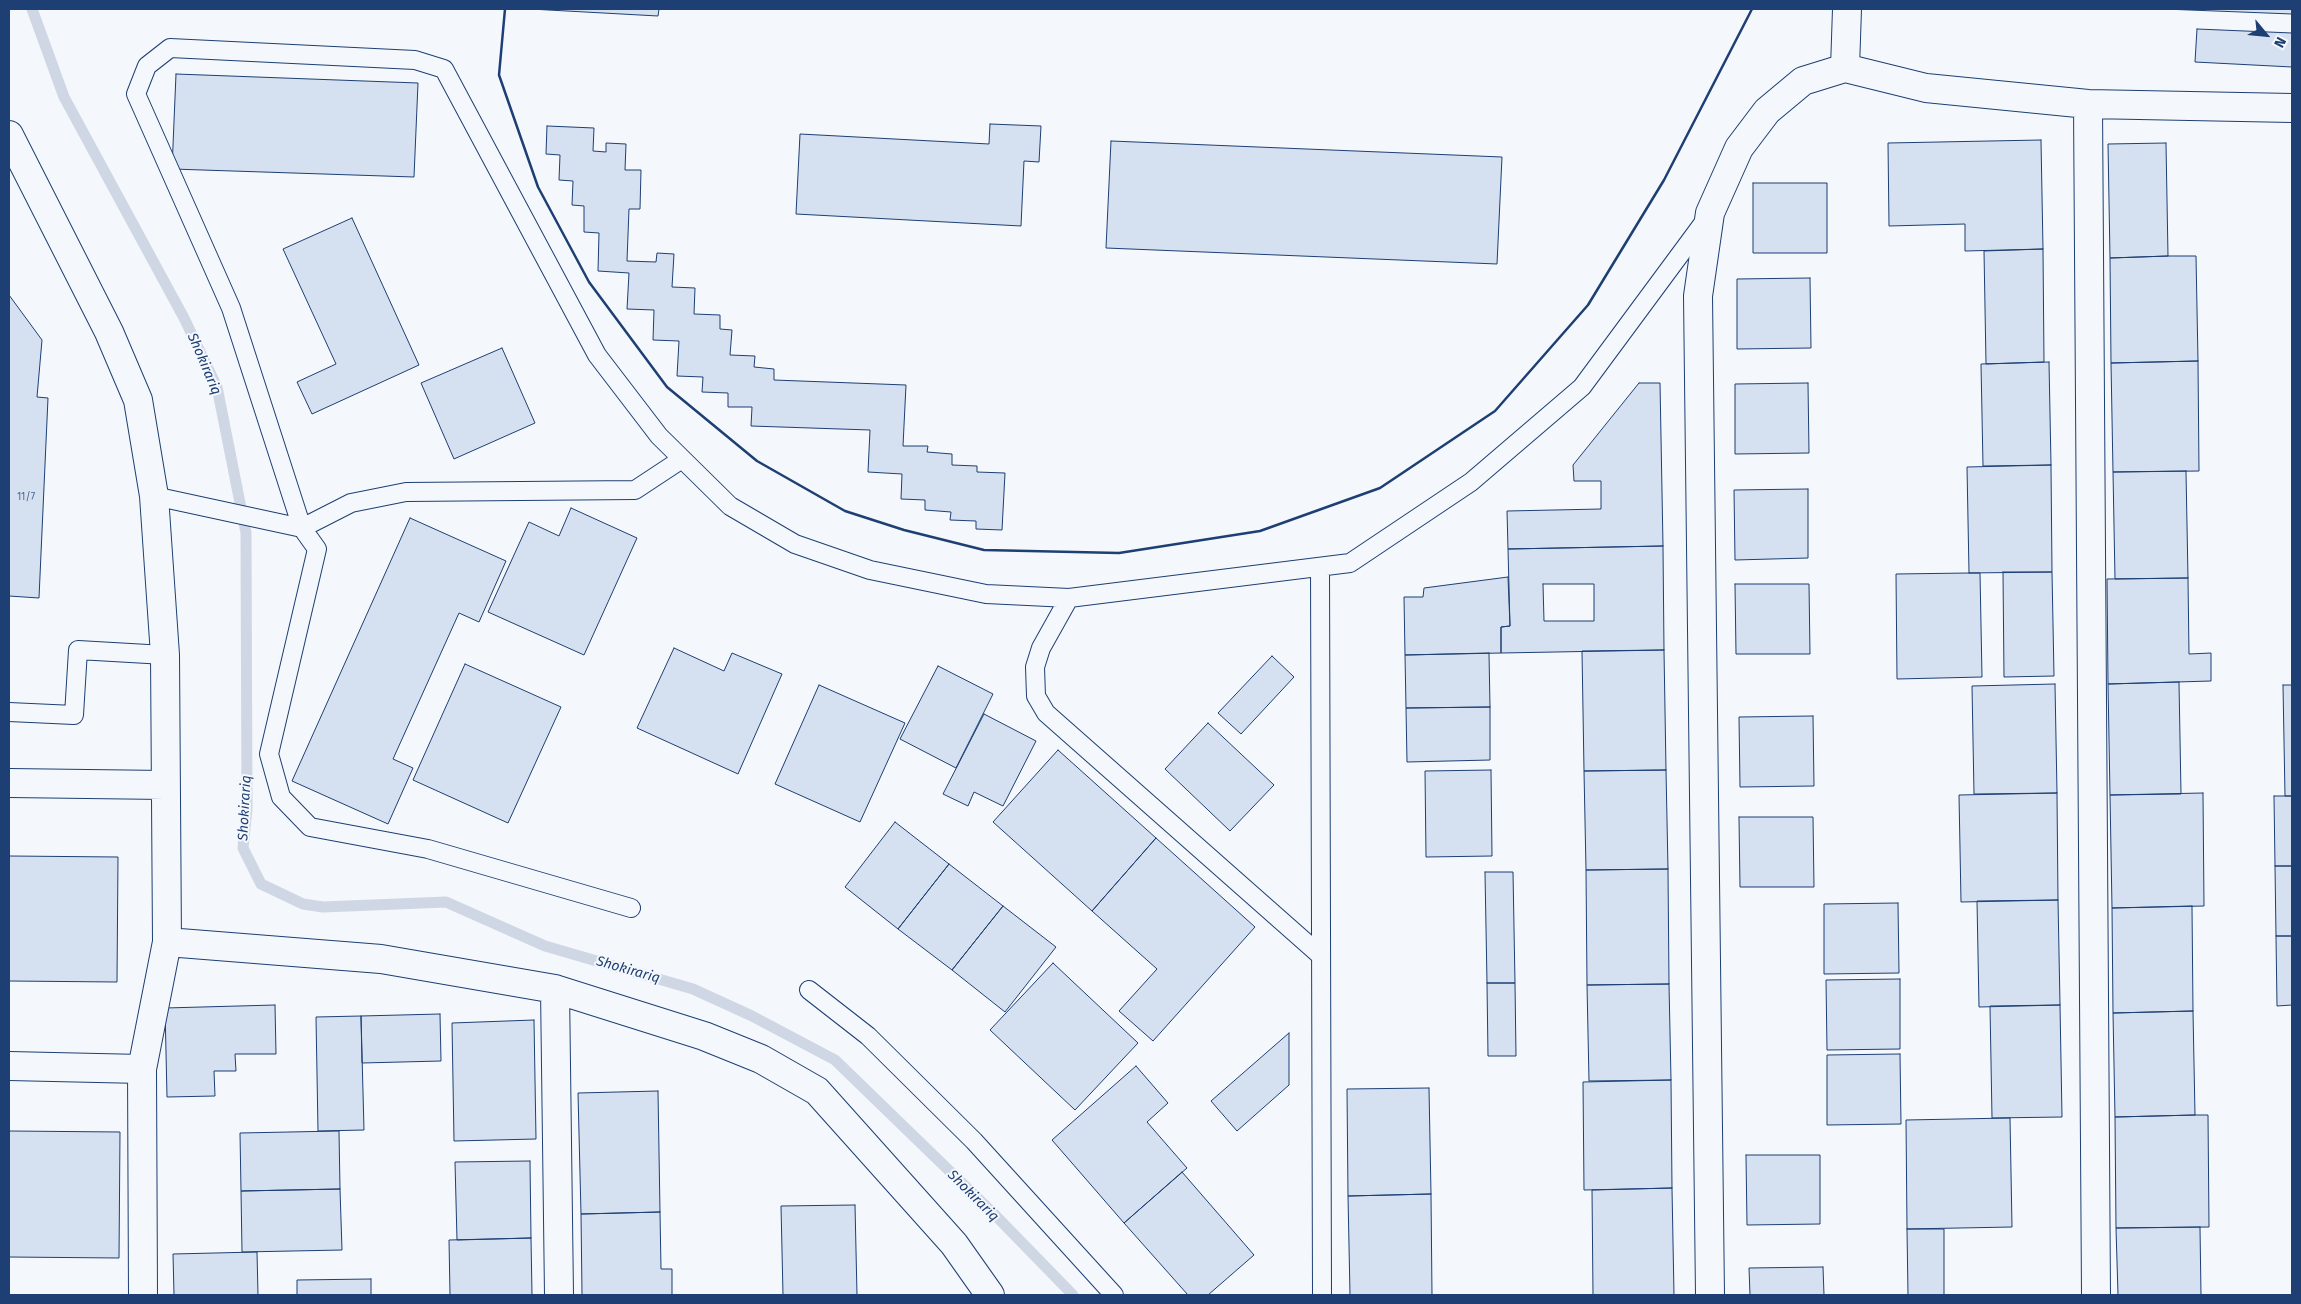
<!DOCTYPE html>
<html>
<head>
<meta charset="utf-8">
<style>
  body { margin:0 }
  #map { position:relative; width:2301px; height:1304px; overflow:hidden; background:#f4f7fb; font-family:"Fira Sans",sans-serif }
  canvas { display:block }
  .frame { position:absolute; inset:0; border:10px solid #1d3f73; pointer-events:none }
  .north { position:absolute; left:2241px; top:10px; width:50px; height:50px; -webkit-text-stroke:4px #f4f7fb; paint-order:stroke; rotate:118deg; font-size:14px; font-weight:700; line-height:20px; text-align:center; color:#1d3f73 }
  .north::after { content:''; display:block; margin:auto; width:18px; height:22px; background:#1d3f73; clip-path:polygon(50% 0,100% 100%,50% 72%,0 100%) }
</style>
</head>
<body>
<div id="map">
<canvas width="2301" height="1304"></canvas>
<div class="frame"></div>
<div class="north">N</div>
</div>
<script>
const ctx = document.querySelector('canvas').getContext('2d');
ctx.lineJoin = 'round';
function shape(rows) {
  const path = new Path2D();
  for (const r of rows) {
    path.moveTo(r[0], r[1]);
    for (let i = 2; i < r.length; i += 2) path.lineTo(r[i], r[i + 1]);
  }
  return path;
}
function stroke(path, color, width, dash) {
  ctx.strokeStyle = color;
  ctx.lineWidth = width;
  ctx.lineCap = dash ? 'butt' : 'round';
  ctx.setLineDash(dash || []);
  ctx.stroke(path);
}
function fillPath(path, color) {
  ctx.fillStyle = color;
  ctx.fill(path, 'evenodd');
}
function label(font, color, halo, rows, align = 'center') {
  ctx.font = font + ' "Fira Sans",sans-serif';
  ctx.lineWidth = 4;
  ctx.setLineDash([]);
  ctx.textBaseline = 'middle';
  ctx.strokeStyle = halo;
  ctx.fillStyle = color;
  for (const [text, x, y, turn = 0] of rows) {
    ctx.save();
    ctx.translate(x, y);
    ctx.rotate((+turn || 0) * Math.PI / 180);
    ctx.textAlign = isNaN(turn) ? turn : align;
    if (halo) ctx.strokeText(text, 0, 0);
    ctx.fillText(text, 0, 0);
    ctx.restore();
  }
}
stroke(shape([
  [32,9,64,97,184,318,217,387,246,533,247,809,243,848,261,884,303,904,323,907,446,902,545,946,693,989,752,1016,835,1060,996,1216,1073,1295]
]), '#cfd7e4', 11);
const building = shape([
  [530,9,659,9,658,16,530,9],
  [2164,9,2292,9,2292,14,2164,9],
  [2197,29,2292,33,2292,67,2195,62,2197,29],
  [176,74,418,83,414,177,172,169,176,74],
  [990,124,1041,126,1039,162,1024,161,1021,226,796,214,800,134,989,144,990,124],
  [547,126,594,128,593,151,606,152,606,143,626,144,625,170,641,170,640,209,629,209,627,261,656,262,657,253,674,254,672,287,695,288,694,314,720,315,720,329,732,330,730,355,755,356,754,367,774,369,774,380,906,385,903,446,928,446,927,452,952,454,952,465,977,466,977,472,1005,473,1002,530,976,529,976,521,950,520,951,512,925,510,925,500,901,499,902,474,868,472,870,430,751,426,752,407,728,407,728,393,702,392,703,377,677,376,679,341,653,340,654,310,627,309,629,273,598,271,599,233,584,232,584,206,572,205,573,181,559,180,560,155,546,154,547,126],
  [2041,140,2043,249,1965,251,1965,224,1889,226,1888,143,2041,140],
  [1111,141,1502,157,1497,264,1106,248,1111,141],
  [2166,143,2168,256,2110,258,2108,144,2166,143],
  [1753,183,1827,183,1827,253,1753,253,1753,183],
  [352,218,419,365,312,414,297,382,336,364,283,249,352,218],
  [2043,249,2044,362,1986,364,1984,251,2043,249],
  [2168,256,2196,256,2198,361,2111,363,2110,258,2168,256],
  [1810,278,1811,348,1737,349,1737,279,1810,278],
  [9,295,42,340,37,397,48,398,39,598,9,596,9,295],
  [502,348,535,423,454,459,421,383,502,348],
  [2198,361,2199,471,2113,472,2111,363,2198,361],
  [2049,362,2051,465,1983,466,1981,364,2049,362],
  [1639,383,1660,383,1663,546,1508,549,1507,511,1601,509,1601,481,1574,481,1573,465,1639,383],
  [1808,383,1809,453,1735,454,1735,384,1808,383],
  [2051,465,2052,572,1969,573,1967,467,2051,465],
  [2186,471,2188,578,2115,579,2113,472,2186,471],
  [1808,489,1808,558,1735,560,1734,490,1808,489],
  [571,508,637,538,584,655,488,612,529,522,559,536,571,508],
  [410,518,506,561,479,622,459,613,393,759,413,768,388,824,292,781,410,518],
  [1663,546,1664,650,1501,653,1501,627,1510,626,1508,549,1663,546],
  [1543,584,1594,584,1594,621,1544,621,1543,584],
  [2003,572,2052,572,2054,676,2004,677,2003,572],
  [1969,573,1980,573,1982,677,1897,679,1896,574,1969,573],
  [1508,577,1510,626,1501,627,1501,653,1405,655,1404,597,1423,597,1424,588,1508,577],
  [2188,578,2189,654,2211,653,2211,681,2108,684,2107,579,2188,578],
  [1735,584,1809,584,1810,654,1736,654,1735,584],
  [674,648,724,671,732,653,782,674,738,774,637,728,674,648],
  [1664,650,1666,770,1584,771,1582,651,1664,650],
  [1489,653,1490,707,1406,708,1405,655,1489,653],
  [1272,656,1294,677,1241,734,1218,713,1272,656],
  [465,664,561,707,508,823,413,780,465,664],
  [938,666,993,694,956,768,900,739,938,666],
  [2179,682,2181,794,2110,795,2108,684,2179,682],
  [2055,684,2057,793,1974,794,1972,686,2055,684],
  [819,685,905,723,860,822,775,784,819,685],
  [2283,685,2292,685,2292,796,2285,796,2283,685],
  [1490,707,1490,760,1407,762,1406,708,1490,707],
  [984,714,1036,741,1003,806,974,792,968,806,943,794,984,714],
  [1813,716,1814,786,1740,787,1739,717,1813,716],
  [1208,723,1274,785,1230,831,1165,769,1208,723],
  [1058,750,1156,838,1092,911,993,822,1058,750],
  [1491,770,1492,856,1426,857,1425,771,1491,770],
  [1666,770,1668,869,1586,870,1584,771,1666,770],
  [2057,793,2058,900,1961,902,1959,795,2057,793],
  [2203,793,2204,906,2112,908,2110,795,2203,793],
  [2274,796,2292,796,2292,866,2275,866,2274,796],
  [1739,817,1813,817,1814,887,1740,887,1739,817],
  [895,822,949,864,898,929,845,887,895,822],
  [1156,838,1255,927,1153,1041,1119,1011,1157,969,1092,911,1156,838],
  [9,856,118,857,117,982,9,981,9,856],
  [949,864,1003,906,952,970,898,929,949,864],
  [2275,866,2292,866,2292,936,2276,936,2275,866],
  [1668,869,1669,984,1587,985,1586,870,1668,869],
  [1485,872,1513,872,1515,983,1487,983,1485,872],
  [2058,900,2060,1005,1979,1007,1977,901,2058,900],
  [1898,903,1899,973,1824,974,1824,904,1898,903],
  [1003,906,1056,947,1005,1012,952,970,1003,906],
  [2192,906,2193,1011,2113,1013,2112,908,2192,906],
  [2276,936,2292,936,2292,1005,2277,1006,2276,936],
  [1053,963,1138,1043,1075,1110,990,1030,1053,963],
  [1900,979,1900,1049,1827,1050,1826,980,1900,979],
  [1487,983,1515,983,1516,1056,1488,1056,1487,983],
  [1669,984,1671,1080,1589,1081,1587,985,1669,984],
  [275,1005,276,1054,235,1054,236,1071,214,1071,215,1096,167,1097,165,1008,275,1005],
  [2060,1005,2062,1117,1992,1118,1990,1006,2060,1005],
  [2193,1011,2195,1115,2115,1117,2113,1013,2193,1011],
  [440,1014,441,1061,362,1063,361,1016,440,1014],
  [361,1016,364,1130,318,1131,316,1017,361,1016],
  [534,1020,536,1139,454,1141,452,1023,534,1020],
  [1289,1033,1289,1085,1237,1131,1211,1101,1289,1033],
  [1900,1054,1901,1124,1827,1125,1827,1055,1900,1054],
  [1136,1066,1168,1103,1147,1122,1187,1168,1124,1223,1052,1140,1136,1066],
  [1671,1080,1672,1188,1584,1190,1583,1082,1671,1080],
  [1429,1088,1431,1194,1348,1196,1347,1089,1429,1088],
  [658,1091,660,1212,581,1214,578,1093,658,1091],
  [2195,1115,2208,1115,2209,1227,2116,1228,2115,1117,2195,1115],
  [2010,1118,2012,1227,1907,1229,1906,1120,2010,1118],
  [9,1131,120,1132,119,1258,9,1257,9,1131],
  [339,1131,340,1189,241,1191,240,1133,339,1131],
  [1746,1155,1820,1155,1820,1224,1747,1225,1746,1155],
  [530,1161,531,1238,457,1240,455,1162,530,1161],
  [1182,1172,1254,1255,1208,1295,1188,1295,1124,1223,1182,1172],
  [1672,1188,1674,1295,1593,1295,1592,1190,1672,1188],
  [340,1189,342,1250,242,1252,241,1191,340,1189],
  [1431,1194,1432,1295,1350,1295,1348,1196,1431,1194],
  [855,1205,857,1295,783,1295,781,1206,855,1205],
  [660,1212,661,1269,672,1269,672,1295,582,1295,581,1214,660,1212],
  [2200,1227,2201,1295,2118,1295,2116,1228,2200,1227],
  [1907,1229,1944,1229,1944,1295,1908,1295,1907,1229],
  [531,1238,532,1295,450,1295,449,1240,531,1238],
  [257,1252,258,1295,174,1295,173,1254,257,1252],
  [1823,1267,1824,1295,1750,1295,1749,1268,1823,1267],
  [371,1279,371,1295,297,1295,297,1280,371,1279]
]);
fillPath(building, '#d5e0f0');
stroke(building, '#1d3f73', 1);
const lane = shape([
  [682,459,635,490,406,492,351,503,302,528,231,308,136,94,147,66,170,48,415,60,444,69,597,355,659,436,730,506,795,544,870,570,986,594,1069,598,1350,563,1471,482,1582,387,1707,218],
  [154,496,302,528,317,549,269,754,281,797,310,827,428,849,631,908],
  [1320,567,1322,1295],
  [1069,598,1041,648,1035,667,1036,696,1046,713,1320,955],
  [9,712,74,715,78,650,165,655],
  [809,990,868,1036,974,1141,1114,1295]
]);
const street = shape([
  [1845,68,1847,9],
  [2088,104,2096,1295],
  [9,135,109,332,138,400,154,496,165,655,167,942,142,1069,143,1295],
  [9,783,165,785],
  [167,942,381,959,555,989,704,1036,761,1059,817,1091,954,1244,990,1295],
  [555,989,559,1295],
  [9,1066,142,1069],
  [1710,1295,1698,296,1710,213,1739,148,1767,111,1803,81,1845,68,1926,88,2088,104,2292,108]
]);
stroke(lane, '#1d3f73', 20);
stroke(street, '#1d3f73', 30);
stroke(lane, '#f4f7fb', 18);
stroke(street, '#f4f7fb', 28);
stroke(shape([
  [505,9,499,75,538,187,589,282,667,387,757,461,845,511,904,530,984,550,1119,553,1260,531,1380,488,1495,411,1588,305,1664,180,1752,9]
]), '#1d3f73', 2.5);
label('10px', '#4b6792', null, [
  ["11/7",26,497]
]);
label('italic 14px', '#1d3f73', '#f4f7fb', [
  ["Shokirariq",204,364,67],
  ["Shokirariq",245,808,-87],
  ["Shokirariq",628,970,16],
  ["Shokirariq",973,1196,45]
]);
</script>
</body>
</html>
